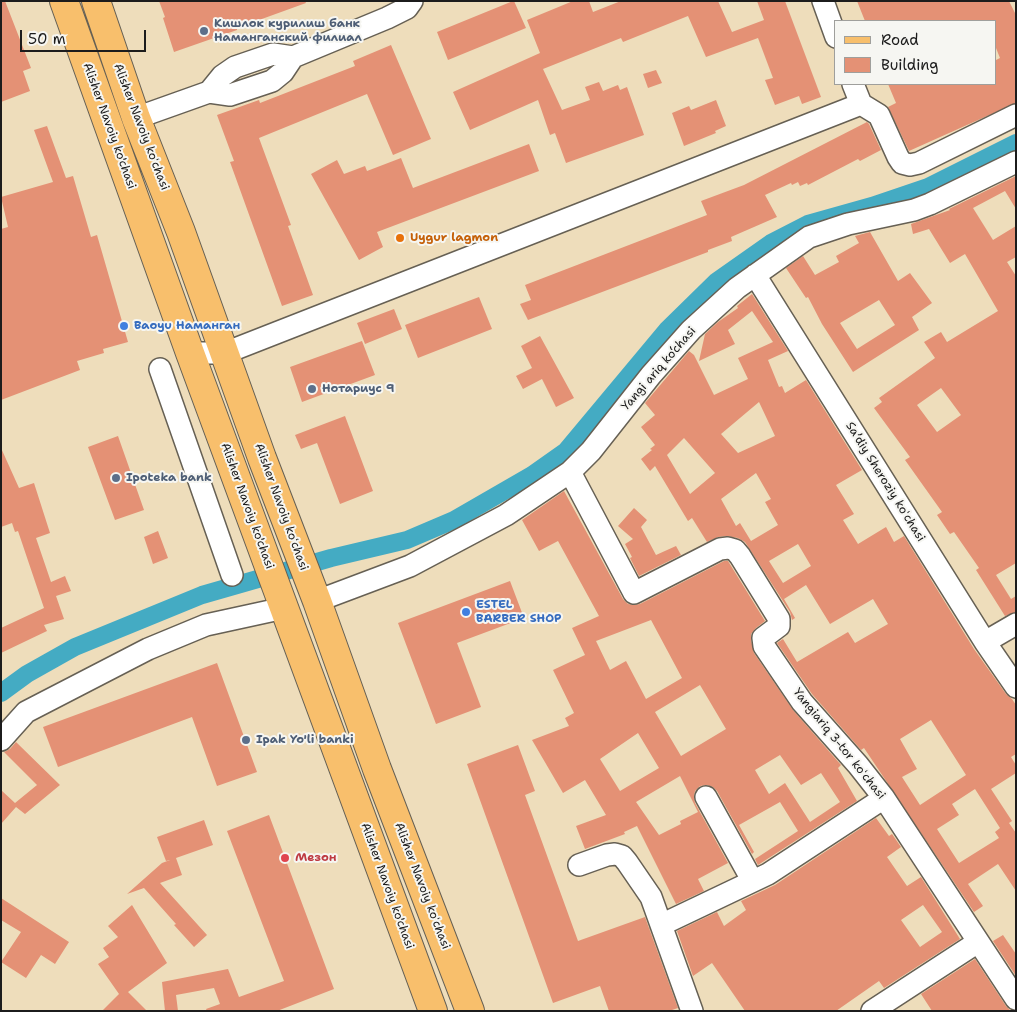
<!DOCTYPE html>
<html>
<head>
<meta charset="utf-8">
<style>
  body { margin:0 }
  #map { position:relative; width:1017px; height:1012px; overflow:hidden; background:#edb; font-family:"Shantell Sans",sans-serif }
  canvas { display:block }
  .frame { position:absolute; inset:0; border:2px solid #1c1c1c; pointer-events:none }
  .legend { position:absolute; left:834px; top:20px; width:162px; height:65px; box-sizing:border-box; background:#f6f6f2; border:1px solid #9f9f9c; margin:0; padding:6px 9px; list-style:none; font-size:15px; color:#1c1c1c }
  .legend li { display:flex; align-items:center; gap:10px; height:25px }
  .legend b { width:25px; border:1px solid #9f9f9c }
  .scale { position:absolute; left:20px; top:30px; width:126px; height:22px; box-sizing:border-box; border:2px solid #1c1c1c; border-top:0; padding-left:6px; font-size:15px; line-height:18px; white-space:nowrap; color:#1c1c1c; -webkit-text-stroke:4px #f6f6f2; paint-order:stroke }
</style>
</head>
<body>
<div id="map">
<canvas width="1017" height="1012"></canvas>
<div class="frame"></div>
<ul class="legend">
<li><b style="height:6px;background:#f8bf6c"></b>Road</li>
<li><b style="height:14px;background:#e49175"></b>Building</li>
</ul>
<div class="scale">50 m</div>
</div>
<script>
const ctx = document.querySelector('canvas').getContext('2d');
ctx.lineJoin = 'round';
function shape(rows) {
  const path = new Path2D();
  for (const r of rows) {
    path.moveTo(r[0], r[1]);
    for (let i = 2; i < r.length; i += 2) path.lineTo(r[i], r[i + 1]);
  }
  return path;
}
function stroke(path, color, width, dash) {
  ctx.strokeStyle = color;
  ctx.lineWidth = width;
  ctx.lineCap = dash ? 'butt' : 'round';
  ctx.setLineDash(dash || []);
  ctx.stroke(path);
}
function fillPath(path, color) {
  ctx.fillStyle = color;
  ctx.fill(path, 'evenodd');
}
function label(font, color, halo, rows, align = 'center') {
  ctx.font = font + ' "Shantell Sans",sans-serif';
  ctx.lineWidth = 4;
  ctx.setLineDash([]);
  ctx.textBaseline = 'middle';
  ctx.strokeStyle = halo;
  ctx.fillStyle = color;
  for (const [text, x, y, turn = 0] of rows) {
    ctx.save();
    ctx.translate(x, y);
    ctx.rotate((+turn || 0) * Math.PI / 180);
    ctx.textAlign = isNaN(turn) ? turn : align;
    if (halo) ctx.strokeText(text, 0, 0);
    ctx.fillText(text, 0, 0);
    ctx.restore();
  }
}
stroke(shape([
  [1,693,27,674,75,647,202,595,331,558,407,540,454,520,532,475,566,451,667,330,717,281,771,243,808,224,872,206,928,187,1016,143]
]), '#44abc3', 18);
fillPath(shape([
  [1,1,5,1,31,68,23,71,30,91,1,102],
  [159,1,305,1,306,3,237,28,237,30,174,52,163,18,165,17],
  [513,1,514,1,526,28,448,60,437,32],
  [573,1,589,1,593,12,621,1,718,1,732,32,764,20,757,1,785,1,821,97,802,104,799,96,775,105,765,80,773,78,758,38,706,57,688,16,623,42,621,38,543,69,562,110,590,100,585,87,599,82,603,91,618,85,620,90,627,87,644,135,566,163,555,133,550,135,538,100,470,130,453,92,540,53,527,20],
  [857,1,1009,1,1016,15,1016,103,909,151,888,107,896,103,888,84,996,84,996,60,1000,58,996,48,996,21,865,21],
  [391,45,431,139,393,155,367,94,259,138,291,225,288,226,313,295,282,306,230,162,234,161,217,115,259,100,260,103,355,66,353,61],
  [656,70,662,83,648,88,643,74],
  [716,100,726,126,715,131,716,133,684,146,672,113,689,106,691,110],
  [867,122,869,124,881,150,860,161,858,159,808,185,807,183,800,186,798,182,792,185,791,183,765,195,777,217,731,237,732,241,708,250,708,252,528,320,520,304,531,300,525,285,707,215,701,201,744,185],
  [47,126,66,178,73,176,91,237,97,235,128,342,103,349,104,353,77,361,80,370,1,400,1,229,8,227,1,197,53,182,34,130],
  [529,144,539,171,377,232,383,247,359,260,311,174,337,160,344,174,365,166,367,171,401,158,413,188],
  [1016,176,1016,209,1005,191,973,208,993,240,1016,226,1016,257,1007,262,1016,276,1016,563,996,575,1011,599,1016,596,1016,612,1005,616,976,570,979,568,954,532,950,534,937,515,942,512,905,460,910,457,874,408,882,402,879,398,935,358,924,342,941,332,947,342,998,311,965,254,950,263,929,229,913,234,911,224,950,210,949,209],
  [941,388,961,415,937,432,917,405],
  [870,232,898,281,910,273,932,303,912,317,919,330,853,372,822,324,808,297,806,298,786,268,803,256,815,275,839,262,836,256,859,243,855,236],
  [879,300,895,325,857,349,840,323],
  [752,294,788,351,768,360,779,387,782,386,785,393,806,380,862,470,836,485,854,514,843,520,858,544,886,527,894,542,904,536,974,649,1006,694,1012,699,1016,705,1016,754,1011,757,1016,765,1016,773,991,789,1012,821,1009,823,1016,833,1016,891,998,864,968,884,983,906,974,912,864,748,861,750,812,694,777,643,783,639,797,662,848,632,855,643,888,624,873,599,830,624,806,585,784,599,795,618,792,620,790,612,745,542,738,538,727,536,718,537,707,542,692,518,688,521,655,466,650,471,641,459,652,450,650,449,655,445,641,427,655,415,645,403,689,351,694,355,714,395,748,379,738,358,773,342,752,311,728,330,735,344,699,361,705,334,718,322,738,308,737,306],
  [759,402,775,436,738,453,721,434],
  [684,438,715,473,690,494,667,455],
  [756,473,771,499,765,502,778,525,751,541,740,523,736,526,721,499],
  [798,544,811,566,783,583,769,561],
  [931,720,966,775,920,805,902,777,917,769,900,739],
  [975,789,1000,828,995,832,999,838,959,863,937,829,959,815,952,804],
  [479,297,492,329,418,358,405,325],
  [394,309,402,329,365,344,357,323],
  [540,336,574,398,556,407,542,379,523,389,516,376,532,368,521,346],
  [362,341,375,375,302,402,290,367],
  [345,416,373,491,340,504,317,443,301,449,295,435],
  [118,436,144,510,115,520,88,447],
  [1,448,19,488,34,483,50,533,36,538,51,582,65,576,71,591,56,596,64,619,44,625,47,631,1,653,1,628,44,608,18,531,15,532,12,523,1,527],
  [564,491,623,599,628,604,634,605,640,604,724,561,728,561,765,621,756,628,751,634,751,640,754,653,793,710,841,765,838,768,857,801,758,865,755,859,798,831,780,802,739,825,754,852,752,854,717,791,713,787,707,785,700,786,695,791,694,796,695,803,728,863,698,879,704,891,676,904,637,826,624,832,625,834,585,849,576,826,606,815,585,780,563,793,532,740,569,726,565,718,574,713,553,670,585,655,572,628,599,616,558,541,539,551,522,520],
  [651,620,682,678,646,699,626,661,610,670,596,641],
  [700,685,726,729,681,756,655,712],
  [638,733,659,768,620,791,600,759],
  [780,755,801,785,821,773,840,802,810,822,785,783,769,794,755,770],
  [680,776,698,812,680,821,681,824,659,835,636,802],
  [634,508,647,520,641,527,656,555,676,546,681,555,639,576,630,558,632,557,625,544,633,539,618,526],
  [158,531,168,558,153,564,144,537],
  [510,581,524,618,457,643,481,707,436,724,398,623],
  [217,663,257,772,217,786,192,717,58,767,43,727],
  [16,742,60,785,25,814,16,807,1,824,1,790,15,803,37,785,4,752,10,749],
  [518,745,535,791,525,795,578,941,645,917,678,1008,669,1011,609,1011,600,986,553,1003,467,764],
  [269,815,334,989,277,1011,207,1011,206,1009,220,1004,214,988,176,995,178,1011,165,1011,162,982,228,969,239,997,284,981,227,831],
  [876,818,889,836,892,834,901,847,887,857,907,886,921,877,960,939,884,988,879,981,836,1011,745,1011,712,963,693,976,677,931,717,912,724,926,746,910,741,901,775,885],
  [923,905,942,932,920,947,901,920],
  [204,820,213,845,176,858,182,875,160,883,207,935,194,947,174,925,176,924,144,888,127,894,162,863,170,860,166,861,157,837],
  [1,898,69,942,55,964,41,955,26,978,1,962,21,932,1,920],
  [132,905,167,963,128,992,147,1011,102,1011,119,994,98,964,109,957,103,948,118,937,108,926],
  [1003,935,1016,954,1016,976,993,941],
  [975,959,1006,1006,1011,1011,932,1011,921,994]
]), '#e49175');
const minor = shape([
  [823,1,836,37],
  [853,84,861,104],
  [209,92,230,95,272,81,283,72,293,57],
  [136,118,209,92,222,76,235,67,273,54,293,57,387,18,407,8,412,1],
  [755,275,985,642,1016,687],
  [190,353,225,353,861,104,879,115,898,157,902,163,910,165,919,163,1016,115],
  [160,369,232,575],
  [570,472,634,593,720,549,728,548,735,550,740,556,779,619,779,626,763,638,764,646,802,702,858,765,884,798,1016,999],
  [317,601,410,566,506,515,570,472,591,451,651,375,691,330,737,288,809,237,848,224,914,210,930,204,1016,162],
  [985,642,1016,624],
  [1,740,26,712,148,649,206,625,284,608],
  [706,797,752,880],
  [579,865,607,855,615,854,622,856,627,862,651,897,692,1011],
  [661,925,768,874,884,798],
  [872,1011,978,942]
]);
const major = shape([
  [64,1,190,353,433,1011],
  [96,1,136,118,181,232,262,458,317,601,377,769,470,1011]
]);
stroke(minor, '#666054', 24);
stroke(major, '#666054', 30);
stroke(minor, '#fff', 21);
stroke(major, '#f8bf6c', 28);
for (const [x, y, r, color] of [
  [204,31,5,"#5c6f8a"],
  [400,238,5,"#e8710a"],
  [124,326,5,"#3f7fe0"],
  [312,389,5,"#5c6f8a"],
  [116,478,5,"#5c6f8a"],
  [466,612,5,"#3f7fe0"],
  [246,740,5,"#5c6f8a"],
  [285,858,5,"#e0444e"]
]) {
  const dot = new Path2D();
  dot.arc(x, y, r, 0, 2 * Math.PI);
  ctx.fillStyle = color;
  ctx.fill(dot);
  stroke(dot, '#f6f6f2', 2);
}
label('bold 12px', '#4e5e75', '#f6f6f2', [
  ["Кишлок курилиш банк",214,24],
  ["Наманганский филиал",214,38],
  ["Нотариус 9",322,389],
  ["Ipoteka bank",126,478],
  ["Ipak Yo'li banki",256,740]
], 'left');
label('12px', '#1c1c1c', '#f6f6f2', [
  ["Alisher Navoiy ko'chasi",109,126,70],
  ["Alisher Navoiy koʻchasi",141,127,69],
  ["Yangi ariq ko‘chasi",659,369,-49],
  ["Saʼdiy Sheroziy koʻchasi",885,482,58],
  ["Alisher Navoiy ko'chasi",247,506,70],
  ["Alisher Navoiy koʻchasi",281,507,70],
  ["Yangiariq 3-tor koʻchasi",839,744,51],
  ["Alisher Navoiy ko'chasi",387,886,70],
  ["Alisher Navoiy koʻchasi",422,886,69]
]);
label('bold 12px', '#c56008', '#f6f6f2', [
  ["Uygur lagmon",410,238]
], 'left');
label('bold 12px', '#366cbe', '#f6f6f2', [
  ["Baoyu Наманган",134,326],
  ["ESTEL",476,605],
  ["BARBER SHOP",476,619]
], 'left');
label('bold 12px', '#be3a42', '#f6f6f2', [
  ["Мезон",295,858]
], 'left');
</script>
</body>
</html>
